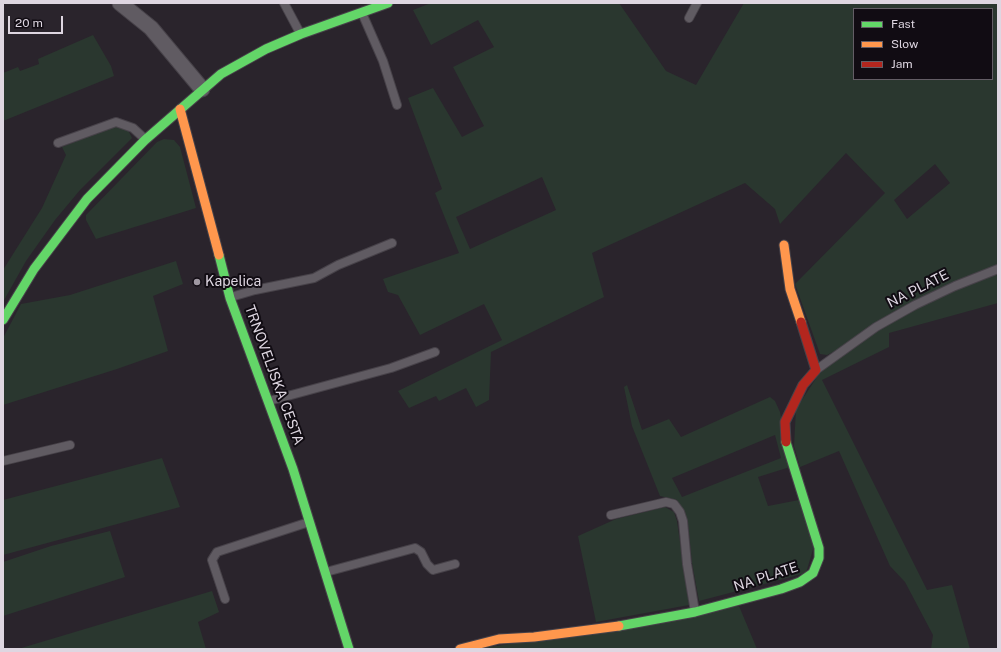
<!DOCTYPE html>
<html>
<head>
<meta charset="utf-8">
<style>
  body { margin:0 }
  #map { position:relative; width:1001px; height:652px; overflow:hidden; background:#2a242c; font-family:"Public Sans",sans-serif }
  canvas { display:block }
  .frame { position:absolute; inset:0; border:4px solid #ded6e1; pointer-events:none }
  .legend { position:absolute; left:853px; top:8px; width:140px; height:72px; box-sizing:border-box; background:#110c13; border:1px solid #635d65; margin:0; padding:5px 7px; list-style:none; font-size:12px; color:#ded6e1 }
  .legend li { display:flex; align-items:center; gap:8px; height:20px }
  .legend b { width:20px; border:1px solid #635d65 }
  .scale { position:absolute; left:8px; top:16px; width:55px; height:18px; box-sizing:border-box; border:2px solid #ded6e1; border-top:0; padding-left:5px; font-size:12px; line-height:14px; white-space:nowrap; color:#ded6e1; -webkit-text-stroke:3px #110c13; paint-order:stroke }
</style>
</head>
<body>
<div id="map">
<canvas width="1001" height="652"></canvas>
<div class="frame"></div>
<ul class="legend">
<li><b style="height:5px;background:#63d668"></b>Fast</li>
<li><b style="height:5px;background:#ff974d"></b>Slow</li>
<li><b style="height:5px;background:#b3261e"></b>Jam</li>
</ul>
<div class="scale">20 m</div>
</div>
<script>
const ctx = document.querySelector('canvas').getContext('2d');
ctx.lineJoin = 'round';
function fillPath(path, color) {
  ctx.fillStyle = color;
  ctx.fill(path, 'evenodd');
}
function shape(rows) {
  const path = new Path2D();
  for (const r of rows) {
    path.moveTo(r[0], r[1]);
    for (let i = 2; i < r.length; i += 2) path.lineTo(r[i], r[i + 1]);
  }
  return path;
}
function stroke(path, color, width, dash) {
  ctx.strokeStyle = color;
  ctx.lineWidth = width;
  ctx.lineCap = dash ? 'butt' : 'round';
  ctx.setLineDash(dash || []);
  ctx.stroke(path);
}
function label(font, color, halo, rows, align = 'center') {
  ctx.font = font + ' "Public Sans",sans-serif';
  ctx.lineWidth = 4;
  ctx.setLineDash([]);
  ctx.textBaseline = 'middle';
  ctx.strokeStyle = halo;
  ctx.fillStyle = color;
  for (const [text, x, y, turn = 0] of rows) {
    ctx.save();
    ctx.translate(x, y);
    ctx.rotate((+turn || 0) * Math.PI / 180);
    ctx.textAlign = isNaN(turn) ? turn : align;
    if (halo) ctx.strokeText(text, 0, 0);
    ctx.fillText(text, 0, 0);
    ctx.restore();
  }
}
fillPath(shape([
  [431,3,619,3,666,71,696,85,744,3,998,3,998,266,837,350,827,355,820,354,795,284,885,193,846,153,780,224,775,209,745,183,592,253,604,297,491,352,489,400,476,407,466,388,439,401,436,396,409,408,398,391,502,340,484,304,420,335,398,295,388,292,383,279,459,253,435,193,442,189,408,98,433,88,462,137,484,126,453,67,494,47,478,20,431,45,413,10],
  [854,9,992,9,992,79,854,79],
  [935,164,950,183,907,219,894,200],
  [542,177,556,210,470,249,456,217],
  [93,35,111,66,114,76,3,121,3,73,18,67,20,71,39,64,38,59],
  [117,125,124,127,129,132,132,138,80,190,55,220,26,261,3,302,3,270,42,208,66,155,62,147],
  [164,139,174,140,180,147,196,208,96,239,86,220,86,215,157,142],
  [176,261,183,284,153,296,168,351,117,369,3,405,3,338,21,304,70,295],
  [998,272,998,303,889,333,889,347,822,380,927,590,952,585,970,649,931,649,933,635,905,582,890,566,839,451,800,467,794,446,796,409,819,374,849,349,891,321,942,295],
  [627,385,642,430,669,419,681,437,770,397,775,401,780,412,790,467,758,477,768,506,799,500,814,546,806,573,699,601,692,563,688,523,683,510,677,500,660,496,632,426,624,387],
  [775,435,781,458,682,497,672,478],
  [162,458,180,507,3,555,3,500],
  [665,507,674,512,677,521,689,605,596,622,578,536,616,519],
  [110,531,125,577,3,616,3,562,51,546],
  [212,591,219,612,198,622,206,649,18,649],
  [739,606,757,649,478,649]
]), '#2a372f');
const lane = shape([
  [284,3,300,33],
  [362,13,383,61,397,105],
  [689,18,697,3],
  [58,143,116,122,133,128,145,139],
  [231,297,255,290,314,278,338,265,392,243],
  [816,370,876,327,915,305,955,286,998,269],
  [269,401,391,368,435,352],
  [3,461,70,445],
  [611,515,666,502,674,504,680,512,683,521,687,564,695,612],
  [326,572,415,548,421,552,427,564,433,570,455,564],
  [225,599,212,560,217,552,309,522]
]);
const street = shape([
  [120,3,151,28,202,89]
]);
const fast = shape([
  [219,255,230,298,293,469,349,649],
  [3,320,34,269,87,199,145,140,221,74,266,49,301,34,388,3],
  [619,626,695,612,781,589,800,582,813,573,819,558,819,548,786,442]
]);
const slow = shape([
  [180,109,219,255],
  [784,245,790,289,801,322],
  [460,649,499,639,534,637,619,626]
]);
const jam = shape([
  [786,442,785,422,803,385,816,370,801,322]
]);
stroke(lane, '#474249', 10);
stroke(street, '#474249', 17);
stroke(fast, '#474249', 11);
stroke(slow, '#474249', 11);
stroke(jam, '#474249', 11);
stroke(lane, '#605b62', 8);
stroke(street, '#605b62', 15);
stroke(fast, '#63d668', 9);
stroke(slow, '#ff974d', 9);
stroke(jam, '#b3261e', 9);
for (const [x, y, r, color] of [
  [197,282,4,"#9f98a2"]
]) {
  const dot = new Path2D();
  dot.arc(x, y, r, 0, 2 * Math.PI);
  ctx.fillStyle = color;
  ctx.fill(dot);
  stroke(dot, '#110c13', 1.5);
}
label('14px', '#ded6e1', '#110c13', [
  ["Kapelica",205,282]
], 'left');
label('14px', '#ded6e1', '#110c13', [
  ["NA PLATE",918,289,-27],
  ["TRNOVELJSKA CESTA",274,375,70],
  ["NA PLATE",766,577,-18]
]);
</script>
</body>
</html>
